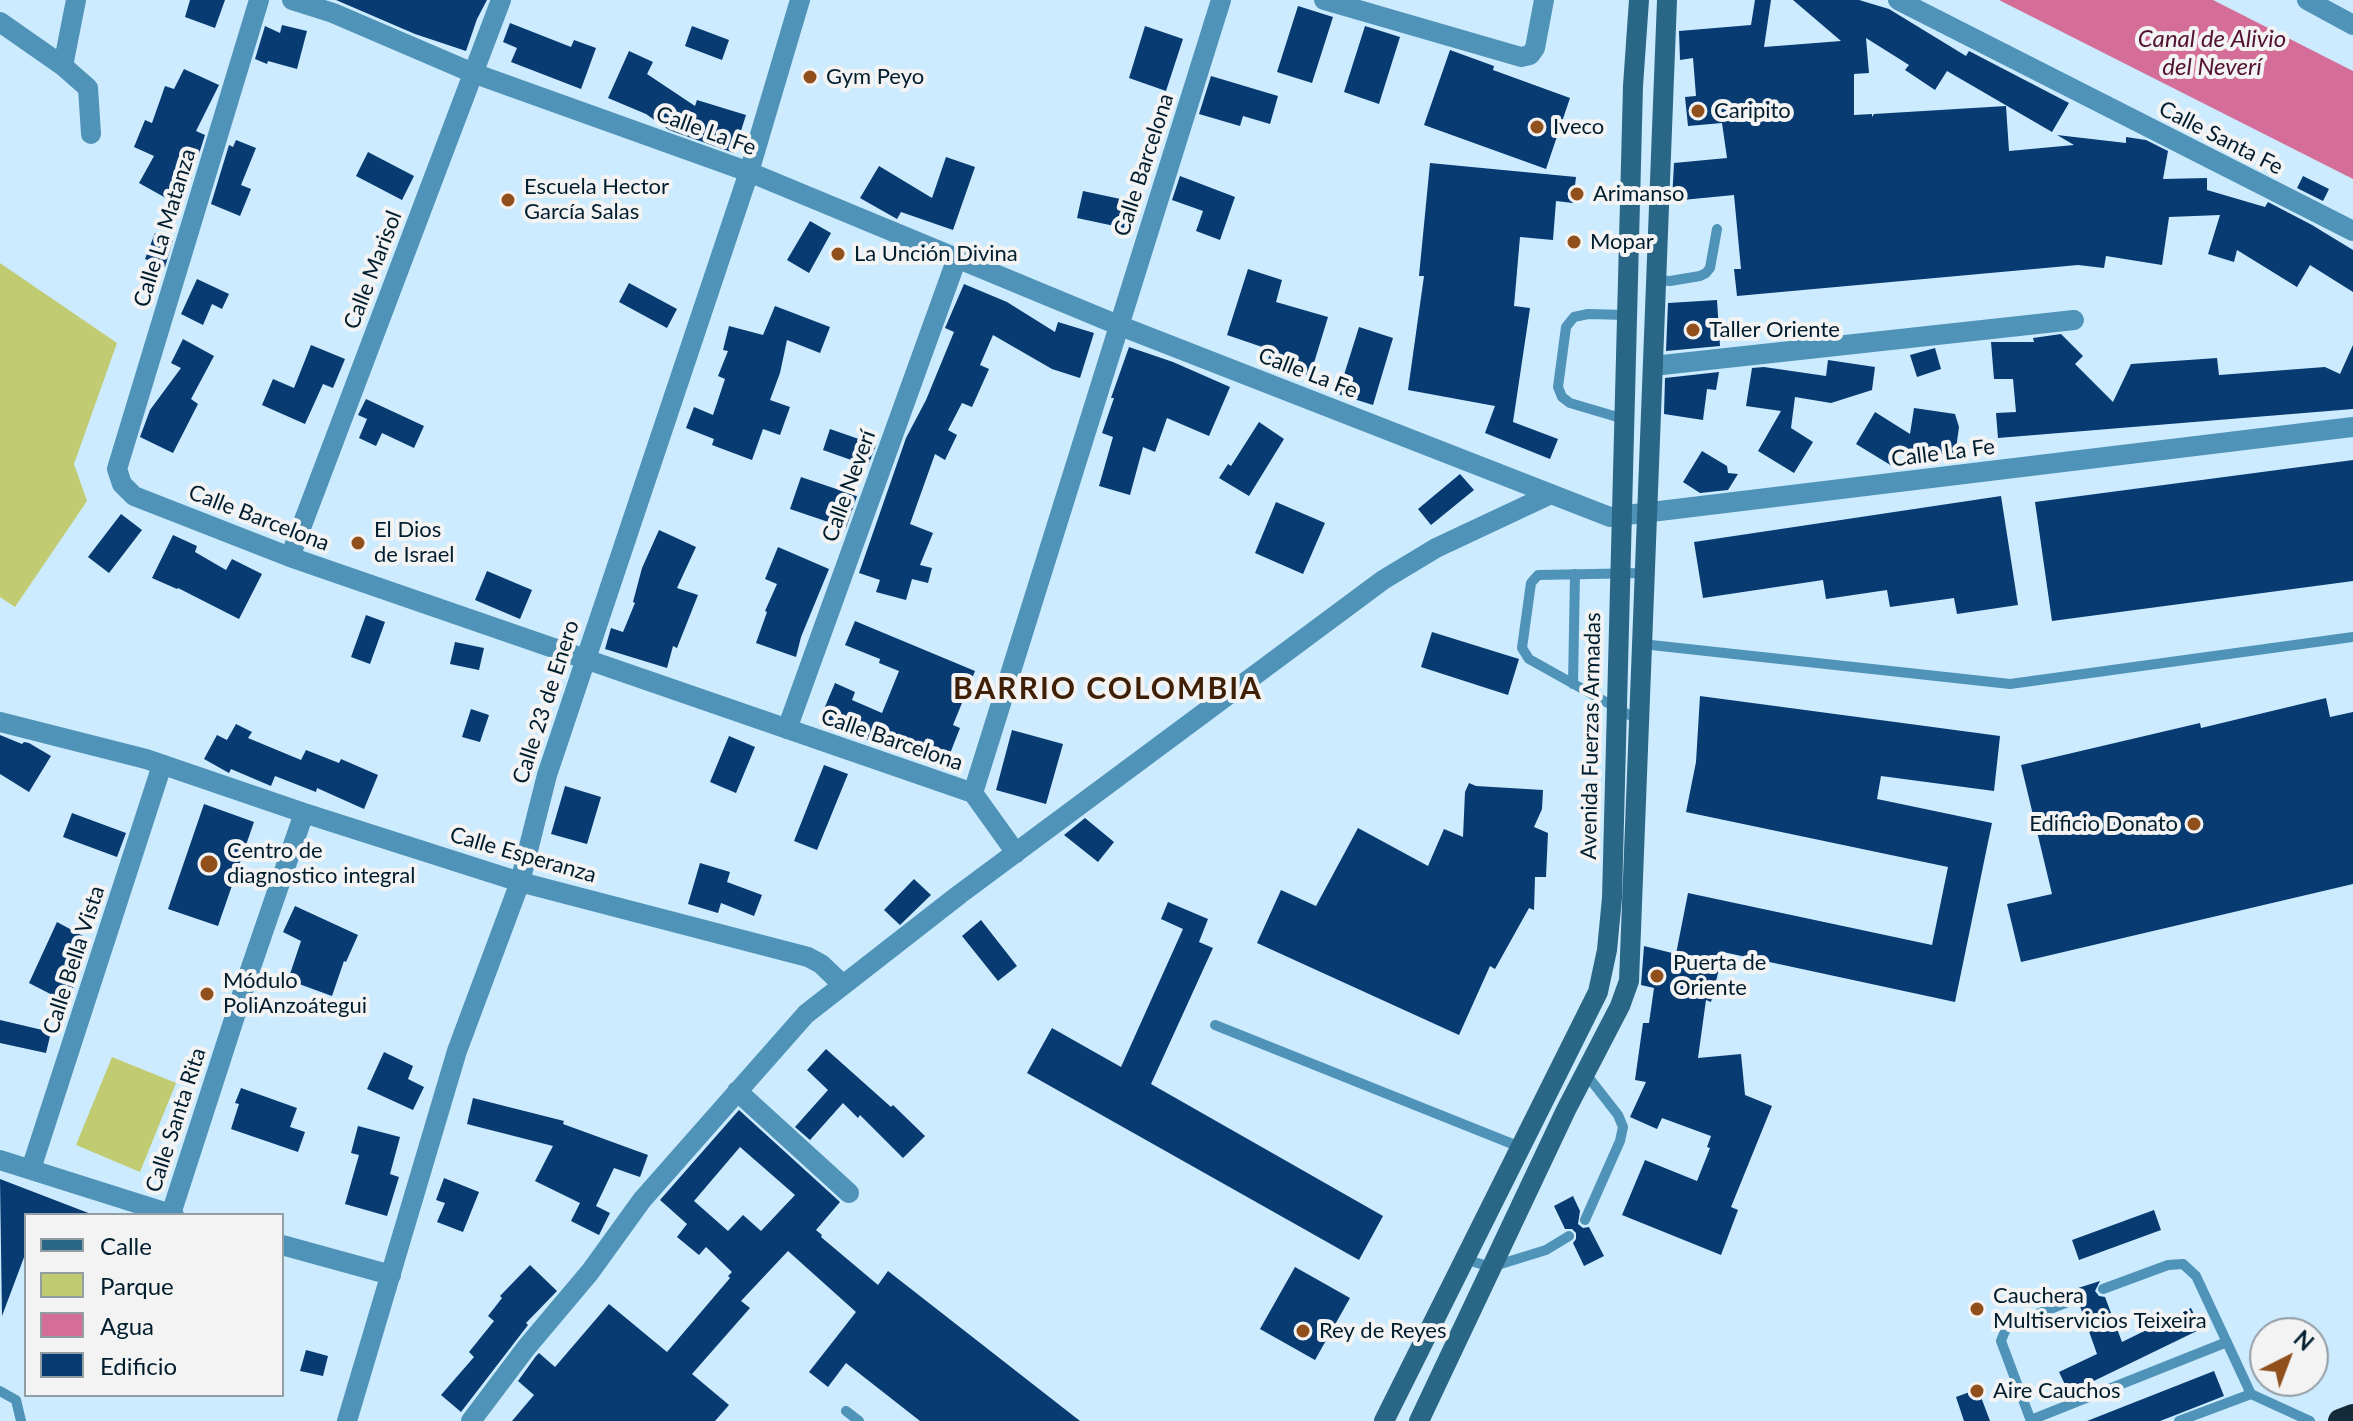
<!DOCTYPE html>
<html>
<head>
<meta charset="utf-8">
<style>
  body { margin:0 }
  #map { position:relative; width:2353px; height:1421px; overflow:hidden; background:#cdebfe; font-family:Lato,sans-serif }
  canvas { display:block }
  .legend { position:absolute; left:24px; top:1213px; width:260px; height:184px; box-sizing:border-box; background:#f3f3f3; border:2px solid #929da4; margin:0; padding:10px 14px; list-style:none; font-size:24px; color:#001d2e }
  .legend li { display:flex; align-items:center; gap:16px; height:40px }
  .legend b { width:40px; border:2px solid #929da4 }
  .north { position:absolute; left:2249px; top:1317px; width:80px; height:80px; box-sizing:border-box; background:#f3f3f3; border:2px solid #929da4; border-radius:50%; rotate:42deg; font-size:22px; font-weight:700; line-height:32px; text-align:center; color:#001d2e }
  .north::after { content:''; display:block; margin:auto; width:28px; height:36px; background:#914f1b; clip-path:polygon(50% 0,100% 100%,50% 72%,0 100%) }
</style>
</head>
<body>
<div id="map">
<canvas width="2353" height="1421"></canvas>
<ul class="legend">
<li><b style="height:10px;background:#2a6786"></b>Calle</li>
<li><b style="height:22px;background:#c0cb72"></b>Parque</li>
<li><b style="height:22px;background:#d46e99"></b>Agua</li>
<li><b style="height:22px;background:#073b72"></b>Edificio</li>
</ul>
<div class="north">N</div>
</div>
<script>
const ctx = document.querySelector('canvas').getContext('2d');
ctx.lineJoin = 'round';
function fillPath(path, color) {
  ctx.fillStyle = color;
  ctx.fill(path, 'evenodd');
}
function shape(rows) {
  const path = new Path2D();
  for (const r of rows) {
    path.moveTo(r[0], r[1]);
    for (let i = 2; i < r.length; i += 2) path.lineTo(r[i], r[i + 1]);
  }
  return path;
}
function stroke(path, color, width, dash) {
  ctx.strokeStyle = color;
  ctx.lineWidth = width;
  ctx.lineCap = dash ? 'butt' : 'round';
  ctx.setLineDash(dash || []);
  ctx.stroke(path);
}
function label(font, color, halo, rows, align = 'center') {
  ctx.font = font + ' Lato,sans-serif';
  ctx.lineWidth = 8;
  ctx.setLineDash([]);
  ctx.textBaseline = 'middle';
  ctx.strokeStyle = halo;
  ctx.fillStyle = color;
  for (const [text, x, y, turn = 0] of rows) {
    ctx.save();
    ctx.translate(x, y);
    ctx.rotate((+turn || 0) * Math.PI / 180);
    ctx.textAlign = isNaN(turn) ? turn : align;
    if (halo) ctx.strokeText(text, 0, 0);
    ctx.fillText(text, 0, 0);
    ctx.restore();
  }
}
fillPath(shape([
  [0,263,117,343,74,464,87,501,15,607,0,597],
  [112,1057,176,1083,140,1172,76,1145]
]), '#c0cb72');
fillPath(shape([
  [1999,0,2213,0,2353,71,2353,179]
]), '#d46e99');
fillPath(shape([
  [190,0,225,0,215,28,185,17],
  [336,0,487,0,477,19,466,51,415,34],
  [1755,0,1771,0,1764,47,1841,41,1793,0,1859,0,1889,9,1966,56,1969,51,2069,103,2052,132,1947,71,1935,90,1905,70,1909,65,1866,38,1869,73,1854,74,1854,115,1872,114,1872,117,1874,114,2006,106,2009,151,2074,145,2057,135,2126,143,2126,137,2146,140,2168,151,2163,179,2207,178,2207,190,2265,207,2268,202,2312,225,2353,250,2353,292,2310,265,2297,287,2237,250,2234,262,2208,254,2220,215,2169,217,2162,265,2106,256,2104,268,2078,265,1737,296,1734,269,1741,269,1734,195,1672,201,1674,163,1727,158,1722,123,1688,126,1685,97,1696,96,1693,58,1680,60,1679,31,1751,25],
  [1298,6,1333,17,1312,83,1277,72],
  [510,23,571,47,574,40,596,48,581,89,511,62,517,48,503,42],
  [282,25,307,31,297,69,268,61,267,64,255,59,265,26,280,33],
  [692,26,729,40,722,60,685,46],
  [1145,26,1183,39,1166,91,1129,78],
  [1365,26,1400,37,1379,104,1344,92],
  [1450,50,1494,66,1493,70,1570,98,1546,169,1424,125],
  [629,51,653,62,647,74,695,106,697,100,746,115,734,153,669,130,646,114,608,98],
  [184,69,219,85,196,131,205,135,182,207,139,183,154,156,134,147,145,120,152,123,165,86,174,89],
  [1211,76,1278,96,1270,124,1243,116,1240,126,1199,114],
  [236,140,256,148,241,185,251,189,240,216,211,204,229,145,233,147],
  [368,152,414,176,402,200,356,176],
  [946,157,975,167,953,230,901,212,897,219,860,198,879,166,932,198],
  [1430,163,1576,177,1573,203,1556,201,1553,240,1520,237,1514,306,1530,308,1513,422,1558,439,1550,459,1485,433,1495,406,1408,390,1424,276,1419,276],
  [1180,176,1235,197,1220,240,1196,231,1203,211,1172,200],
  [2303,176,2329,189,2323,201,2297,188],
  [1083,191,1130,201,1124,228,1077,218],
  [810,221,831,233,809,273,787,260],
  [155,233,173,240,165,267,145,259],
  [1248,269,1282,280,1276,302,1328,317,1310,376,1267,363,1271,350,1227,335],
  [197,279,229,294,222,309,212,304,203,325,181,314],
  [629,283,677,309,667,328,619,302],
  [964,284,1007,302,1055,332,1058,322,1094,333,1080,378,1052,369,993,335,980,365,989,369,972,407,962,403,948,430,957,435,945,460,935,454,910,524,933,533,920,565,932,568,928,583,912,579,906,600,876,592,880,580,859,573,906,438,926,400,954,332,945,328],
  [1717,300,1720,346,1666,351,1668,303],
  [775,306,830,327,820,353,787,340,780,373,770,400,790,407,780,435,763,429,752,460,712,445,714,439,686,428,694,407,713,415,725,379,718,376,728,351,723,350,729,326,763,335],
  [1359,327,1393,338,1373,405,1338,394],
  [2061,334,2083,356,2075,364,2113,402,2131,364,2217,358,2219,375,2325,367,2340,374,2353,345,2353,409,1998,438,1996,413,2016,412,2013,379,1994,379,1991,342,2034,342,2033,338],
  [183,339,214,356,191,399,198,404,173,453,140,437,150,410,181,368,171,363],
  [311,345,345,359,333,388,323,384,305,424,262,405,273,379,294,388],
  [1129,347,1173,362,1230,387,1209,436,1167,418,1155,452,1143,447,1130,495,1099,486,1113,437,1102,433,1114,398,1111,398],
  [1935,348,1941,369,1917,377,1910,355],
  [1828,360,1875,367,1872,390,1831,403,1795,397,1791,428,1813,442,1794,473,1758,451,1781,411,1746,406,1752,368,1764,367,1826,376],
  [1719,372,1716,390,1707,389,1703,420,1664,414,1665,378],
  [366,399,424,426,414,448,382,433,376,446,359,438,367,419,358,415],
  [1914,408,1955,414,1959,427,1955,456,1903,448,1892,466,1856,444,1875,412,1910,434],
  [1259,422,1284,439,1249,496,1219,478,1228,464,1231,466],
  [830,429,876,445,868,466,823,450],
  [1702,451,1727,466,1728,473,1738,474,1728,490,1700,493,1683,482],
  [2353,460,2353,581,2052,621,2035,502],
  [1460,474,1474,490,1431,525,1418,509],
  [801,477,857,496,846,528,790,509],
  [2001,496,2018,605,1957,614,1954,598,1890,607,1887,590,1826,599,1823,580,1703,598,1694,542],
  [1276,502,1325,523,1303,574,1255,553],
  [121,514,142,530,109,573,88,557],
  [659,530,696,547,677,588,698,595,677,648,673,646,667,668,605,649,611,628,623,632,635,603,633,602,642,568],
  [173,535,197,546,195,552,226,570,232,559,262,574,239,619,178,588,177,589,152,578],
  [778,547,829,569,801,637,796,657,756,643,767,612,765,611,777,584,765,579],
  [487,571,532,590,520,619,475,600],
  [366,615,385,622,370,664,351,657],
  [855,621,975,671,953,725,960,728,944,769,819,721,835,683,855,692,852,700,882,713,899,671,879,663,880,659,845,645],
  [1432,632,1519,659,1508,695,1421,667],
  [455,642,484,648,479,670,450,664],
  [1700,696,2000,736,1994,791,1881,776,1877,799,1992,823,1955,1002,1723,952,1711,1002,1706,1000,1698,1058,1741,1054,1745,1095,1772,1106,1731,1207,1738,1210,1721,1255,1622,1215,1645,1160,1697,1181,1710,1148,1707,1147,1711,1136,1662,1118,1657,1129,1630,1117,1646,1082,1635,1080,1643,1023,1649,1023,1654,988,1641,985,1644,946,1676,954,1688,893,1932,945,1948,867,1686,812,1696,762],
  [2326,698,2330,717,2353,712,2353,884,2021,962,2007,904,2052,894,2021,765,2200,723,2201,728],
  [471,709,489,715,480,742,462,737],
  [236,724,252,732,248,738,301,760,306,750,339,763,341,759,378,775,364,809,317,788,316,792,275,776,271,786,231,769,229,773,204,759,217,735,227,740],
  [1012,730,1063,744,1046,804,996,790],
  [0,735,22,744,24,742,29,743,51,756,29,792,0,774],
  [729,736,755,747,736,793,710,782],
  [824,765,848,774,817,850,794,841],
  [1469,783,1476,786,1543,790,1542,809,1534,827,1548,833,1546,877,1535,877,1534,910,1529,908,1495,969,1490,966,1459,1035,1257,943,1281,890,1316,906,1358,828,1428,866,1444,829,1463,837,1465,792],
  [565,786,601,797,587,844,551,834],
  [204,804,254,822,218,926,168,909],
  [72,813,126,833,117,857,63,837],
  [1085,818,1114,842,1098,862,1064,835],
  [700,863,730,872,727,882,762,895,754,916,721,903,718,913,688,904],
  [914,879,931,895,900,925,884,910],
  [1168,902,1208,919,1199,942,1213,948,1151,1084,1383,1216,1359,1260,1027,1073,1052,1028,1121,1067,1183,929,1161,919],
  [295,906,358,935,346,962,344,961,332,996,288,980,301,941,283,932],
  [981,920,1017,966,998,981,962,936],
  [57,922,83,936,66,967,80,974,66,1002,29,983],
  [0,1020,51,1032,46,1053,0,1043],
  [826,1049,891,1107,893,1105,925,1136,903,1158,860,1115,858,1118,843,1103,810,1140,795,1127,828,1090,807,1070],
  [384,1052,413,1066,408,1079,424,1087,413,1110,367,1089],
  [241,1088,297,1108,290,1127,305,1132,298,1152,231,1129,239,1104,235,1103],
  [473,1098,564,1121,563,1124,648,1155,640,1177,614,1168,596,1206,610,1213,599,1235,571,1221,580,1203,535,1181,553,1146,467,1124],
  [739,1110,840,1202,816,1230,822,1235,821,1237,878,1285,888,1271,1080,1421,920,1421,846,1363,828,1387,809,1372,856,1312,788,1251,741,1301,750,1308,692,1374,729,1405,715,1421,512,1421,534,1395,518,1381,536,1356,539,1353,555,1367,609,1304,667,1352,730,1278,728,1276,732,1272,706,1247,699,1255,677,1237,687,1224,660,1200],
  [740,1147,795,1195,761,1231,743,1215,728,1231,694,1201],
  [358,1126,400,1137,390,1174,399,1177,387,1216,345,1204,359,1155,351,1153],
  [444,1178,479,1192,463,1232,437,1222,445,1203,436,1200],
  [0,1179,91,1214,26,1215,26,1252,2,1316],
  [1573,1196,1580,1211,1578,1224,1583,1228,1589,1227,1604,1256,1584,1266,1573,1243,1576,1239,1576,1233,1572,1229,1565,1229,1554,1206],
  [2154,1210,2161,1230,2079,1260,2072,1240],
  [530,1265,557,1291,526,1323,528,1325,461,1412,441,1395,474,1357,469,1352,494,1321,488,1316,502,1298,500,1296],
  [1295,1267,1350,1298,1315,1360,1260,1329],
  [2100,1281,2095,1291,2099,1296,2105,1297,2122,1342,2191,1308,2201,1329,2069,1393,2059,1372,2097,1354,2080,1306,2085,1302,2086,1296,2082,1291,2075,1289],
  [306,1350,328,1356,323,1376,300,1371],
  [2214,1371,2224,1396,2173,1416,2160,1421,2087,1421],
  [1978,1389,1990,1421,1964,1421,1956,1397]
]), '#073b72');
stroke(shape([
  [1656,280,1670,281,1700,276,1706,273,1710,268,1717,229],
  [1624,419,1570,403,1562,397,1558,387,1566,327,1574,317,1588,314,1627,315],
  [1642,644,2010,684,2353,637],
  [1573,684,1575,574],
  [1640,721,1529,659,1522,648,1531,583,1538,575,1645,573],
  [1215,1025,1520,1147],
  [1585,1220,1620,1141,1623,1127,1618,1115,1586,1074],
  [1464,1259,1491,1267,1546,1250,1569,1236],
  [2103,1289,2168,1265,2183,1264,2196,1276,2251,1394],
  [0,1391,16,1400,21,1421],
  [846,1411,859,1421],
  [2031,1420,2227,1342],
  [2031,1421,2001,1341,2007,1326,2078,1298],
  [2179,1421,2251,1394,2310,1421]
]), '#5093b9', 10);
stroke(shape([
  [259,0,117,469,122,484,134,496,290,557,973,793,1221,0],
  [292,0,333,13,473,73,749,172,1118,325,1610,517,2353,427],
  [1324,0,1521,57,1530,55,1535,48,1544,0],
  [1898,0,2353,231],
  [2307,0,2353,25],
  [0,22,63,66,88,88,91,134],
  [63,66,76,0],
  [1653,366,2074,320],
  [290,557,501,0],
  [0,722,146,759,304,813,520,882,808,957,821,964,843,985],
  [787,729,957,258],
  [973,793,1016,853],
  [737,1091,849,1193],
  [0,1160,174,1215],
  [31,1169,162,765],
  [171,1214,248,976,304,813],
  [282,1245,391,1275],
  [347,1421,457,1051,520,882,547,775,749,172,800,0],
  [471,1421,526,1348,590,1272,642,1200,806,1014,960,894,1383,580,1436,548,1551,494]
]), '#5093b9', 20);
stroke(shape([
  [1384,1421,1598,992,1607,950,1612,898,1633,86,1639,0],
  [1419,1421,1566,1110,1620,1006,1629,981,1667,0]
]), '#2a6786', 20);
stroke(shape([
  [2340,1421,2353,1416]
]), '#142c3a', 24);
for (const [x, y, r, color] of [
  [810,77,8,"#914f1b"],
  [1698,111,8,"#914f1b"],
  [1537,127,8,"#914f1b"],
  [1577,194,8,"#914f1b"],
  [508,200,8,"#914f1b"],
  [1574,242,8,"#914f1b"],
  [838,254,8,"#914f1b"],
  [1693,330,8,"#914f1b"],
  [358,543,8,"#914f1b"],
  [2194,824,8,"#914f1b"],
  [209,864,10,"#914f1b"],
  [1657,976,8,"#914f1b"],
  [207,994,8,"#914f1b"],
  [1977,1309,8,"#914f1b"],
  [1303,1331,8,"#914f1b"],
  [1977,1391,8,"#914f1b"]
]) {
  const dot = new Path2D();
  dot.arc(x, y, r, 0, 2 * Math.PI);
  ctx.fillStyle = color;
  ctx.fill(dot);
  stroke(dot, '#f3f3f3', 3);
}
label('22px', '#001d2e', '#f3f3f3', [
  ["Gym Peyo",826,77],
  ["Caripito",1714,111],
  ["Iveco",1553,127],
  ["Escuela Hector",524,187],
  ["García Salas",524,212],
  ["Arimanso",1593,194],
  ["Mopar",1590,242],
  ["La Unción Divina",854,254],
  ["Taller Oriente",1709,330],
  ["El Dios",374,530],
  ["de Israel",374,555],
  ["Edificio Donato",2178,824,"right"],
  ["Centro de",227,851],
  ["diagnostico integral",227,876],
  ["Puerta de",1673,963],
  ["Oriente",1673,988],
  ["Módulo",223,981],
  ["PoliAnzoátegui",223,1006],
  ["Cauchera",1993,1296],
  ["Multiservicios Teixeira",1993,1321],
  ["Rey de Reyes",1319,1331],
  ["Aire Cauchos",1993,1391]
], 'left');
label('22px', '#001d2e', '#f3f3f3', [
  ["Calle La Fe",706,131,20],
  ["Calle Santa Fe",2221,138,27],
  ["Calle Barcelona",1144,165,-72],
  ["Calle La Matanza",165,228,-73],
  ["Calle Marisol",373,270,-69],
  ["Calle La Fe",1308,373,21],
  ["Calle La Fe",1943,453,-7],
  ["Calle Neverí",849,486,-70],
  ["Calle Barcelona",259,518,21],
  ["Calle 23 de Enero",546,702,-72],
  ["Avenida Fuerzas Armadas",1591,736,-89],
  ["Calle Barcelona",892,740,19],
  ["Calle Esperanza",523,855,16],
  ["Calle Bella Vista",74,960,-72],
  ["Calle Santa Rita",176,1120,-72]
]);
label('italic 24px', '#521231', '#f3f3f3', [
  ["Canal de Alivio",2212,39],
  ["del Neverí",2212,67]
]);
ctx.letterSpacing = '2px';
label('bold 30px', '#3f2007', '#f3f3f3', [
  ["BARRIO COLOMBIA",1108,689]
]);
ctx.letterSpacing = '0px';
</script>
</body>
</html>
